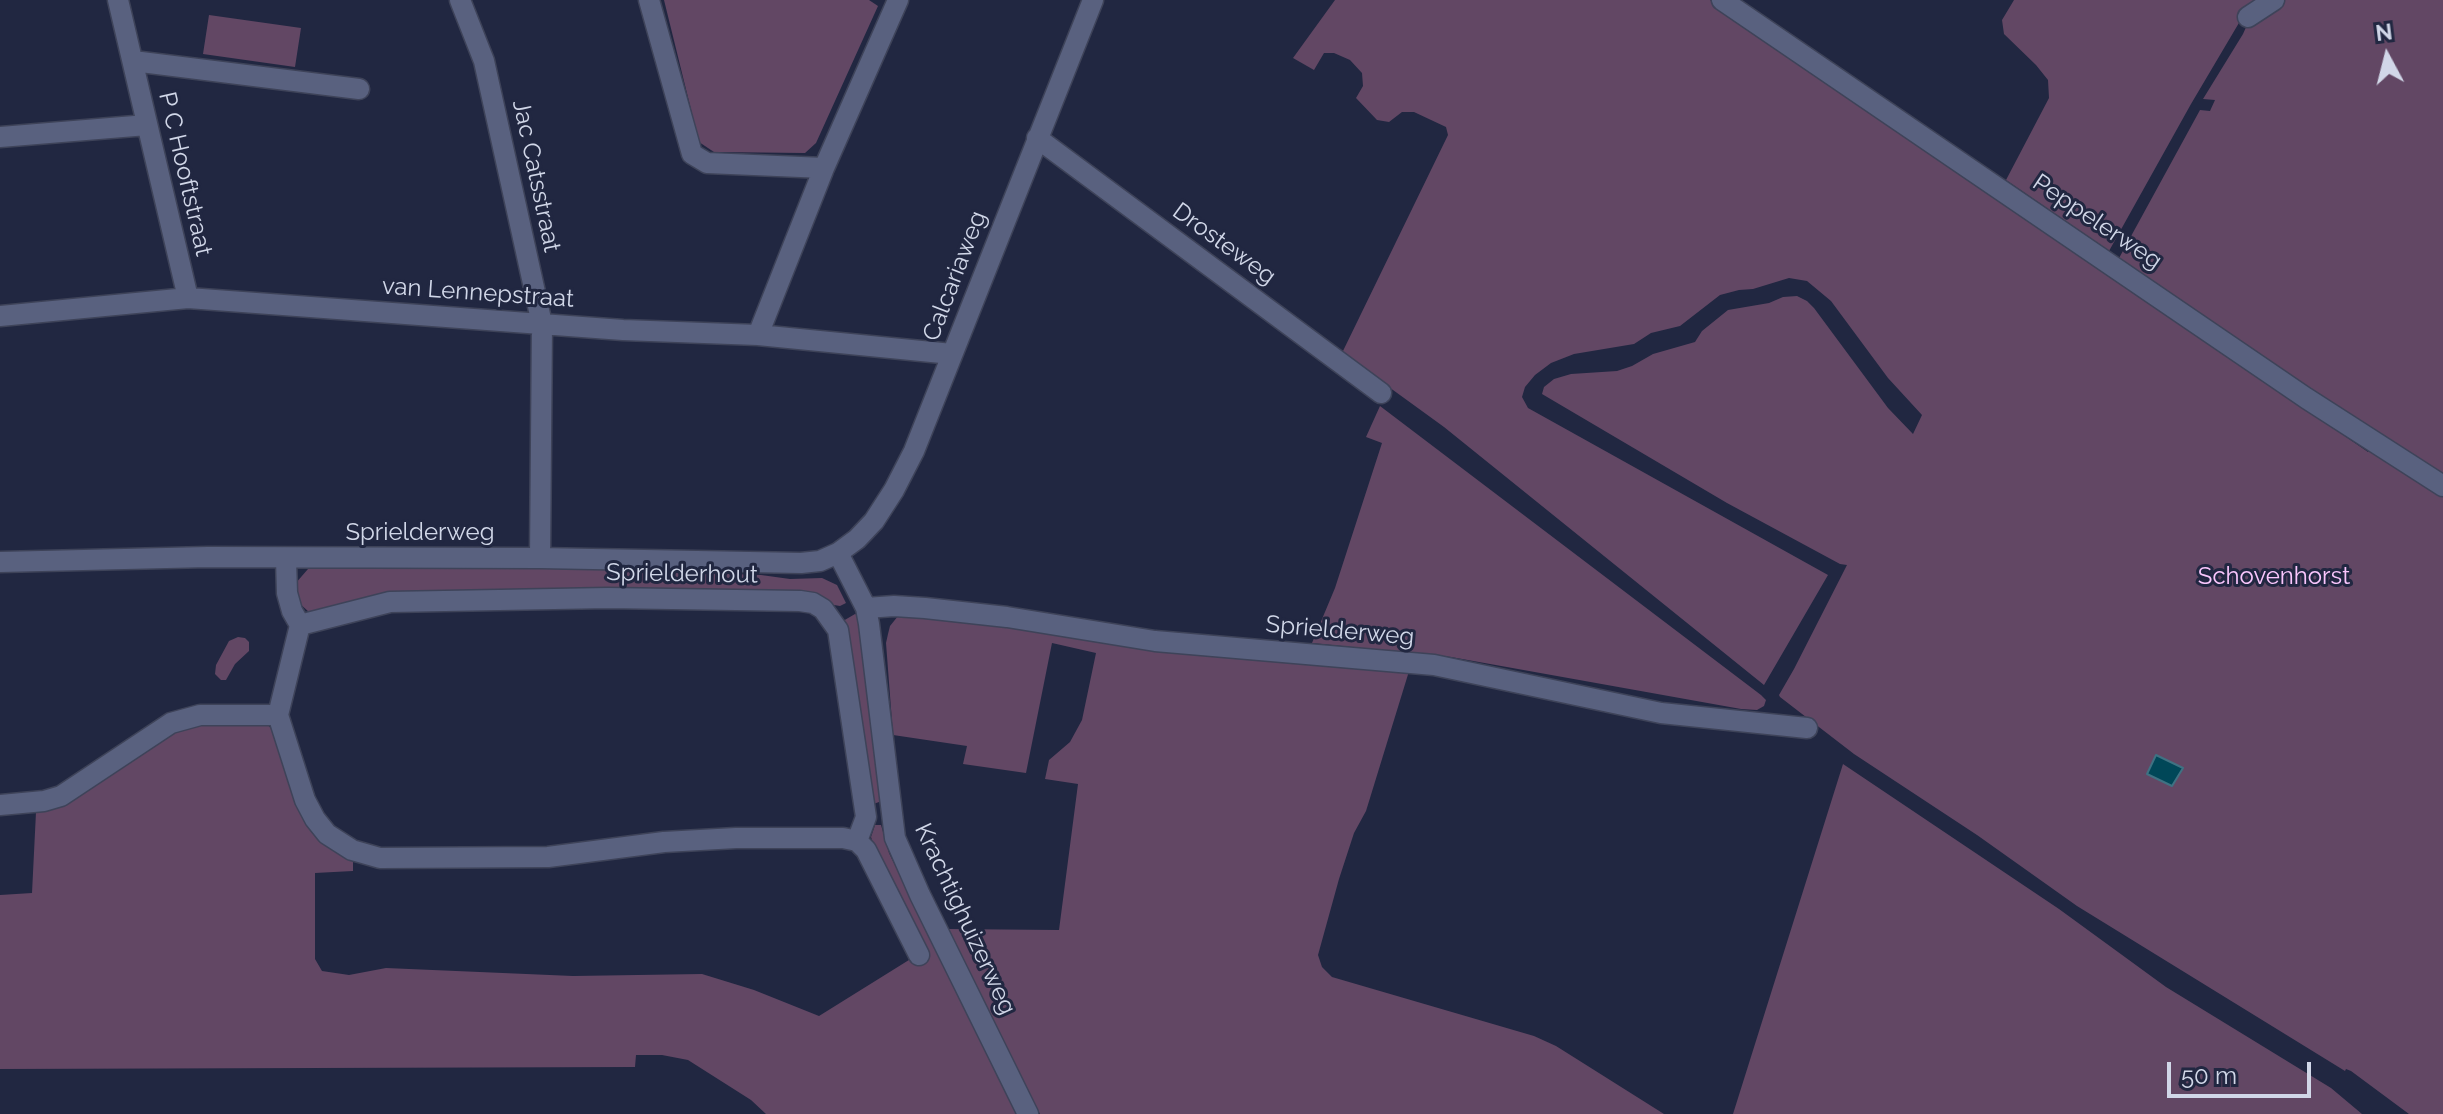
<!DOCTYPE html>
<html>
<head>
<meta charset="utf-8">
<style>
  body { margin:0 }
  #map { position:relative; width:2443px; height:1114px; overflow:hidden; background:#212741; font-family:Raleway,sans-serif }
  canvas { display:block }
  .north { position:absolute; left:2347px; top:16px; width:80px; height:80px; -webkit-text-stroke:6px #212741; paint-order:stroke; rotate:353deg; font-size:22px; font-weight:700; line-height:32px; text-align:center; color:#d1d7e8 }
  .north::after { content:''; display:block; margin:auto; width:28px; height:36px; background:#d1d7e8; clip-path:polygon(50% 0,100% 100%,50% 72%,0 100%) }
  .scale { position:absolute; left:2167px; top:1062px; width:144px; height:36px; box-sizing:border-box; border:4px solid #d1d7e8; border-top:0; padding-left:10px; font-size:24px; line-height:28px; white-space:nowrap; color:#d1d7e8; -webkit-text-stroke:6px #212741; paint-order:stroke }
</style>
</head>
<body>
<div id="map">
<canvas width="2443" height="1114"></canvas>
<div class="north">N</div>
<div class="scale">50 m</div>
</div>
<script>
const ctx = document.querySelector('canvas').getContext('2d');
ctx.lineJoin = 'round';
function fillPath(path, color) {
  ctx.fillStyle = color;
  ctx.fill(path, 'evenodd');
}
function shape(rows) {
  const path = new Path2D();
  for (const r of rows) {
    path.moveTo(r[0], r[1]);
    for (let i = 2; i < r.length; i += 2) path.lineTo(r[i], r[i + 1]);
  }
  return path;
}
function stroke(path, color, width, dash) {
  ctx.strokeStyle = color;
  ctx.lineWidth = width;
  ctx.lineCap = dash ? 'butt' : 'round';
  ctx.setLineDash(dash || []);
  ctx.stroke(path);
}
function label(font, color, halo, rows, align = 'center') {
  ctx.font = font + ' Raleway,sans-serif';
  ctx.lineWidth = 6;
  ctx.setLineDash([]);
  ctx.textBaseline = 'middle';
  ctx.strokeStyle = halo;
  ctx.fillStyle = color;
  for (const [text, x, y, turn = 0] of rows) {
    ctx.save();
    ctx.translate(x, y);
    ctx.rotate((+turn || 0) * Math.PI / 180);
    ctx.textAlign = isNaN(turn) ? turn : align;
    if (halo) ctx.strokeText(text, 0, 0);
    ctx.fillText(text, 0, 0);
    ctx.restore();
  }
}
fillPath(shape([
  [664,0,869,0,878,6,816,143,805,153,714,152,699,142],
  [1335,0,1710,0,2368,452,2372,447,2443,492,2443,1114,2409,1114,2351,1071,2346,1069,2345,1071,2077,906,1977,835,1854,754,1780,697,1779,695,1794,669,1847,565,1840,564,1727,503,1542,394,1544,387,1554,379,1571,374,1617,371,1632,366,1653,354,1695,342,1702,331,1728,310,1769,303,1783,297,1797,296,1807,301,1814,308,1888,408,1913,434,1922,415,1888,378,1831,301,1807,281,1789,278,1753,289,1739,290,1720,295,1680,326,1651,333,1634,344,1574,354,1551,363,1535,375,1525,387,1522,397,1528,408,1828,575,1764,685,1444,427,1342,353,1448,135,1446,127,1414,112,1402,112,1389,122,1377,120,1356,98,1363,86,1362,73,1350,60,1334,53,1324,53,1314,70,1293,58],
  [2014,0,2443,0,2443,480,2118,260,2200,110,2210,111,2215,100,2203,99,2243,34,2247,25,2246,11,2191,104,2109,251,2006,180,2049,98,2048,80,2036,65,2004,34,2002,20],
  [209,15,301,28,295,67,203,54],
  [1380,406,1761,695,1766,700,1764,706,1757,710,1741,709,1451,657,1312,643,1335,588,1382,443,1366,437],
  [676,568,677,572,761,575,790,579,822,578,837,585,846,603,840,606,834,605,821,598,318,613,309,612,299,603,295,584,308,569],
  [917,613,1155,650,1234,658,1323,661,1410,668,1366,811,1354,833,1339,879,1318,955,1322,967,1332,977,1534,1036,1556,1046,1664,1114,1040,1114,946,929,1059,930,1078,784,1045,779,1049,760,1070,742,1082,720,1096,653,1052,643,1026,773,963,764,967,746,893,735,886,643,888,634,890,626,898,616],
  [855,614,858,615,868,679,879,789,879,802,868,806,843,621],
  [238,637,245,638,249,642,249,651,235,664,226,680,221,680,215,674,216,665,229,641],
  [230,720,267,724,275,733,288,770,353,859,353,871,315,873,315,959,322,971,349,975,386,968,573,976,702,974,754,990,819,1016,925,950,876,852,871,837,875,825,881,825,889,853,1017,1114,766,1114,751,1100,688,1060,662,1055,636,1055,635,1067,0,1069,0,895,32,893,36,812,68,802,144,750,184,727],
  [1843,764,2059,909,2166,987,2331,1088,2362,1114,1733,1114]
]), '#624764');
const water = shape([
  [2156,755,2183,768,2172,786,2147,774,2156,755]
]);
fillPath(water, '#004758');
stroke(water, '#3f7283', 2);
const minor = shape([
  [118,0,188,298],
  [460,0,484,61,542,324,540,558],
  [649,0,692,154,707,163,824,168],
  [1722,0,2306,398,2443,486],
  [2248,17,2274,0],
  [133,61,359,89],
  [0,137,147,125],
  [1037,138,1381,393],
  [0,316,188,298,623,330,758,335,952,354],
  [758,335,824,168,898,0],
  [838,553,866,608,869,624,895,838,920,895,1028,1114],
  [286,559,287,593,292,611,300,625,278,715,305,800,315,819,327,834,352,850,380,858,548,857,664,842,736,838,843,838,857,841,866,850,919,955],
  [0,562,208,557,540,558,801,563,820,561,838,553,857,539,874,521,894,490,914,451,1093,0],
  [866,608,894,606,925,608,1007,617,1155,641,1434,665,1661,713,1807,728],
  [300,625,390,602,608,598,800,601,813,603,823,609,838,630,866,817,857,841],
  [0,805,44,801,61,796,171,723,200,715,278,715]
]);
stroke(minor, '#3e4359', 23);
stroke(minor, '#59617f', 20);
label('24px', '#d1d7e8', '#212741', [
  ["P C Hooftstraat",185,174,77],
  ["Jac Catsstraat",536,176,78],
  ["Peppelerweg",2097,222,34],
  ["Drosteweg",1224,244,36],
  ["Calcariaweg",955,276,-69],
  ["van Lennepstraat",478,293,4],
  ["Sprielderweg",420,533],
  ["Sprielderhout",682,574,1],
  ["Sprielderweg",1340,631,5],
  ["Krachtighuizerweg",965,919,65]
]);
label('24px', '#fac6fd', '#212741', [
  ["Schovenhorst",2274,577]
]);
</script>
</body>
</html>
